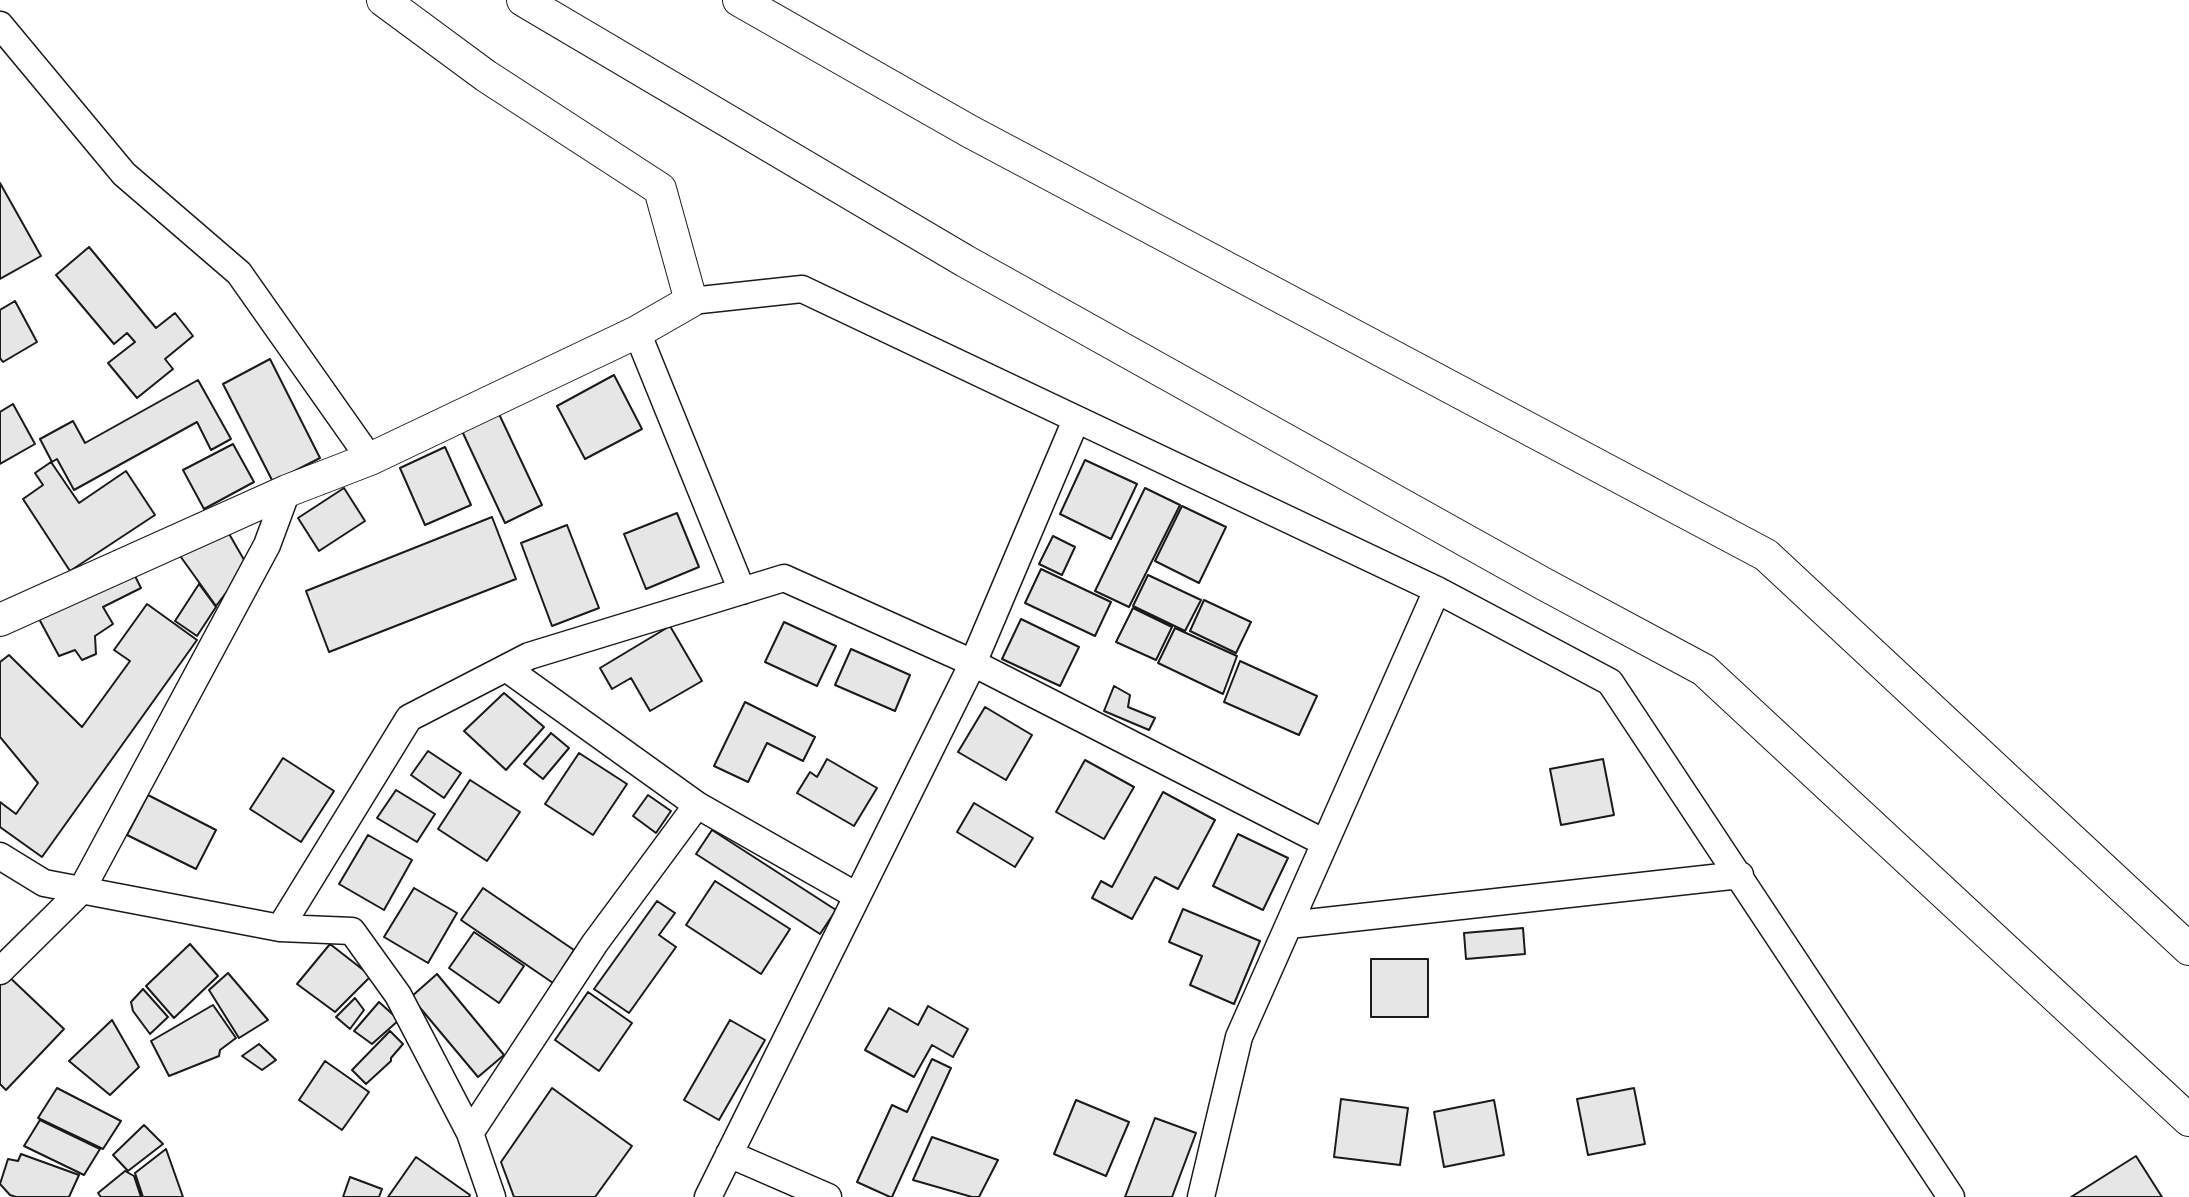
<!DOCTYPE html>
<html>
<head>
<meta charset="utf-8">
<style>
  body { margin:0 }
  canvas { display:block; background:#fff }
</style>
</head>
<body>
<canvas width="2189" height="1197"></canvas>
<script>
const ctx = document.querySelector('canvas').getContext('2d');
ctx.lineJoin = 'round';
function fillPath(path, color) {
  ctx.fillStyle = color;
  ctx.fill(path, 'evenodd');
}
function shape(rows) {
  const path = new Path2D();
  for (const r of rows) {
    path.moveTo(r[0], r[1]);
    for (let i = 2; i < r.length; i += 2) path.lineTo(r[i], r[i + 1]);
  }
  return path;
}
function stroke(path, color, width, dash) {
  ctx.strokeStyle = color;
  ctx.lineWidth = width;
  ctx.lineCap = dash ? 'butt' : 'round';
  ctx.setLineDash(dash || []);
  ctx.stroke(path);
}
const building = shape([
  [0,183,41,256,0,279,0,183],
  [89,247,156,328,175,313,193,336,165,359,173,369,137,398,108,363,135,342,127,333,114,344,56,275,89,247],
  [15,301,37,342,3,362,0,358,0,310,15,301],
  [270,359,320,458,273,482,223,384,270,359],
  [614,375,642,429,585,459,557,406,614,375],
  [198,380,231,439,211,450,197,422,74,490,57,459,52,462,40,439,73,421,85,443,198,380],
  [13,404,35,444,0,464,0,412,13,404],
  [499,414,542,505,505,523,462,431,499,414],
  [233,444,254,482,204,509,183,470,233,444],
  [445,447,471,505,425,525,400,468,445,447],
  [1085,460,1137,484,1111,539,1060,514,1085,460],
  [51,462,79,503,126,471,155,515,70,571,23,499,43,485,35,473,51,462],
  [344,488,365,521,319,551,298,518,344,488],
  [1145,488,1180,505,1129,607,1095,591,1145,488],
  [1182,506,1226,527,1199,583,1155,561,1182,506],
  [677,513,699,567,646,589,624,534,677,513],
  [492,517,516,579,329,652,306,591,492,517],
  [567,525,599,608,552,626,521,543,567,525],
  [228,532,247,565,216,606,178,553,228,532],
  [1053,536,1075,547,1062,575,1039,564,1053,536],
  [1041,569,1111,602,1095,636,1025,603,1041,569],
  [133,572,141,588,103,607,113,624,95,636,96,654,82,660,75,650,59,656,38,617,133,572],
  [1148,575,1201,600,1185,631,1133,606,1148,575],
  [199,584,216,607,197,636,175,621,199,584],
  [1204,600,1251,622,1236,653,1190,631,1204,600],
  [147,604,197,640,42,857,0,827,0,802,16,814,38,783,0,737,0,662,9,655,82,727,130,661,114,650,147,604],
  [1133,608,1172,627,1156,660,1116,642,1133,608],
  [1021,619,1079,647,1060,686,1002,659,1021,619],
  [784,622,836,646,817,686,765,662,784,622],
  [670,626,702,681,650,711,631,678,612,689,600,668,670,626],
  [1175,628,1237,656,1223,694,1158,663,1175,628],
  [851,649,910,675,895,711,835,685,851,649],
  [1240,661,1317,696,1299,735,1224,702,1240,661],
  [1114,686,1130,695,1128,707,1155,718,1149,730,1104,711,1114,686],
  [504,693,544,727,506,770,464,731,504,693],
  [745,702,815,737,803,761,767,743,748,782,714,766,745,702],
  [985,707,1032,735,1006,780,958,752,985,707],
  [551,733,569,748,543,779,524,764,551,733],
  [428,751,461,773,444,798,411,775,428,751],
  [579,753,627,784,593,835,545,804,579,753],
  [283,758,334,791,301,842,250,809,283,758],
  [827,759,877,788,854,826,797,793,810,772,817,777,827,759],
  [1603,759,1614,815,1561,825,1550,769,1603,759],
  [1085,760,1134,787,1104,839,1056,812,1085,760],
  [470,780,520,812,487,861,438,829,470,780],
  [396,790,435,814,417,842,377,818,396,790],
  [1163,792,1215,820,1178,889,1155,877,1132,919,1092,898,1101,881,1112,887,1163,792],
  [148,795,216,830,196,869,127,835,148,795],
  [648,795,671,811,656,833,633,816,648,795],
  [974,803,1033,838,1015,867,957,832,974,803],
  [712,830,836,910,820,934,696,854,712,830],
  [1238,834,1288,858,1263,910,1213,886,1238,834],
  [368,835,412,860,384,910,339,884,368,835],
  [715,881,790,929,761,974,686,925,715,881],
  [414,888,457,913,428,963,384,937,414,888],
  [483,888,574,950,553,983,461,920,483,888],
  [657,901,675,913,659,935,676,947,629,1013,594,989,657,901],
  [1183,909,1260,941,1234,1004,1190,985,1202,956,1169,942,1183,909],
  [1523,928,1525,954,1466,959,1464,933,1523,928],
  [474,932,524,966,499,1003,449,968,474,932],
  [190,944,218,976,174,1018,146,986,190,944],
  [330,944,371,976,335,1012,297,984,330,944],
  [1371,959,1428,959,1428,1017,1371,1017,1371,959],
  [4,972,64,1029,6,1090,0,1084,0,977,4,972],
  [228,973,268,1020,239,1038,209,990,228,973],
  [437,974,504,1055,478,1077,411,997,437,974],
  [143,989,168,1017,150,1034,133,1011,131,1002,143,989],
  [588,992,632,1023,599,1071,555,1040,588,992],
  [355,998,364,1010,350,1029,336,1017,355,998],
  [379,1002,399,1020,372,1044,354,1031,379,1002],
  [213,1005,236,1038,220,1050,219,1056,169,1076,151,1041,213,1005],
  [928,1006,968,1029,953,1057,932,1045,914,1077,865,1050,889,1008,918,1025,928,1006],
  [112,1020,139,1067,110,1095,69,1061,112,1020],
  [730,1020,765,1040,719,1120,684,1100,730,1020],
  [390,1031,403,1044,391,1058,391,1061,366,1084,352,1070,390,1031],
  [259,1044,276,1060,262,1070,242,1056,259,1044],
  [932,1059,951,1068,892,1197,890,1197,857,1182,892,1105,907,1112,932,1059],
  [325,1061,369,1092,342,1130,299,1100,325,1061],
  [57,1088,121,1121,103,1149,38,1118,57,1088],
  [552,1088,632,1146,595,1197,514,1197,501,1162,552,1088],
  [1634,1088,1645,1144,1588,1155,1577,1099,1634,1088],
  [1341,1099,1408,1108,1400,1165,1334,1157,1341,1099],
  [1076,1100,1129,1122,1106,1176,1054,1154,1076,1100],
  [1494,1100,1504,1155,1444,1167,1434,1112,1494,1100],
  [1155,1118,1196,1133,1172,1197,1125,1197,1155,1118],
  [40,1120,100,1149,84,1175,24,1146,40,1120],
  [144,1125,163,1144,128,1171,113,1155,144,1125],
  [932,1137,998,1160,979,1197,972,1197,913,1180,932,1137],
  [166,1149,183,1197,143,1197,135,1173,166,1149],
  [21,1154,79,1175,69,1197,16,1197,10,1195,0,1184,8,1159,18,1161,21,1154],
  [2136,1156,2162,1197,2071,1197,2136,1156],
  [416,1157,470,1195,469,1197,388,1197,416,1157],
  [125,1171,134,1176,141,1197,101,1197,98,1193,125,1171],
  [350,1177,382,1189,379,1197,343,1197,350,1177]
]);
fillPath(building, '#e6e6e6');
stroke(building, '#1a1a1a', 2);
const minor = shape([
  [0,25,124,174,239,273,370,459],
  [691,301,802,289,1437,590,1610,682,1951,1197],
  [637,332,742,591],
  [697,805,857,896],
  [0,856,44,883,280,928,352,931,398,995,470,1133,492,1197],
  [1289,925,1740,875],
  [280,928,409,718,529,656,784,578,973,663,1325,843],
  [0,971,81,891,267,545,287,491],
  [470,1133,595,943,697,805,506,668],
  [729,1154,828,1197],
  [708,1197,973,663,1076,420],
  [1201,1197,1239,1037,1437,590]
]);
const tertiary = shape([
  [523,0,965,261,1542,583,1704,670,2189,1120],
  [739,0,969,131,1766,555,2189,949],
  [0,620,287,491,370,459,637,332,691,301,660,189,486,76,383,0]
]);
stroke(minor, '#1a1a1a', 29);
stroke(tertiary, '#1a1a1a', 34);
stroke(minor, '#fff', 26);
stroke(tertiary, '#fff', 32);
</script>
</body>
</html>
